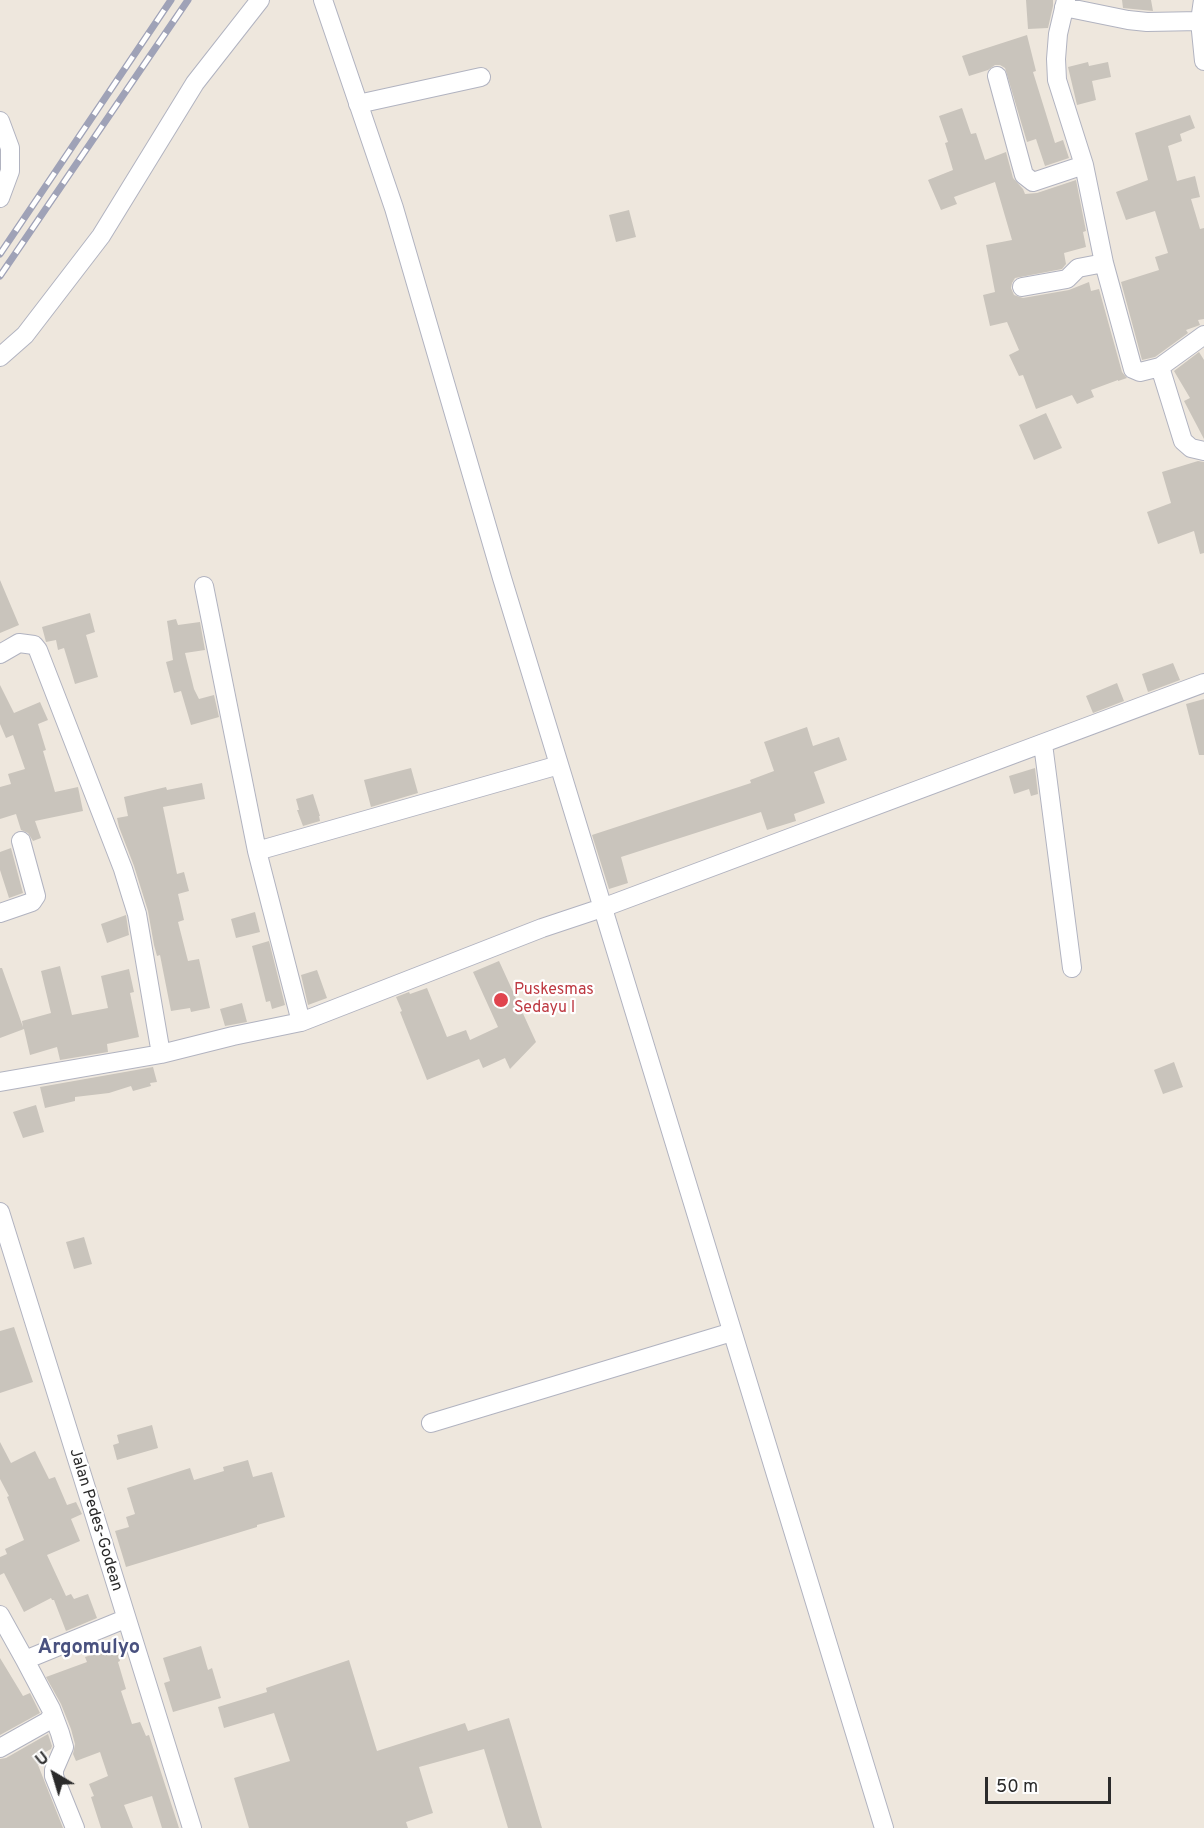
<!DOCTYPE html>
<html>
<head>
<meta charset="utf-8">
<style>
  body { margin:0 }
  #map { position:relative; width:1204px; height:1828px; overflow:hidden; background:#eee7dd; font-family:Overpass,sans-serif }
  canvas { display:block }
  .north { position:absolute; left:24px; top:1744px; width:60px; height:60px; -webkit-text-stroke:4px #fff; paint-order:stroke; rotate:322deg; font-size:16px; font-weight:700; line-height:24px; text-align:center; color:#2b2b2b }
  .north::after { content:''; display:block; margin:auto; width:21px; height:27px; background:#2b2b2b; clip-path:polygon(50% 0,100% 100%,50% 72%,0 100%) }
  .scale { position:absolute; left:985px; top:1777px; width:126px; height:27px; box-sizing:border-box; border:3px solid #2b2b2b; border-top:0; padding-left:8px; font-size:18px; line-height:21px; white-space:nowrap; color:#2b2b2b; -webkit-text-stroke:4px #fff; paint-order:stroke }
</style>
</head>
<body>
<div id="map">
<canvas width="1204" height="1828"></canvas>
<div class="north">U</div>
<div class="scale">50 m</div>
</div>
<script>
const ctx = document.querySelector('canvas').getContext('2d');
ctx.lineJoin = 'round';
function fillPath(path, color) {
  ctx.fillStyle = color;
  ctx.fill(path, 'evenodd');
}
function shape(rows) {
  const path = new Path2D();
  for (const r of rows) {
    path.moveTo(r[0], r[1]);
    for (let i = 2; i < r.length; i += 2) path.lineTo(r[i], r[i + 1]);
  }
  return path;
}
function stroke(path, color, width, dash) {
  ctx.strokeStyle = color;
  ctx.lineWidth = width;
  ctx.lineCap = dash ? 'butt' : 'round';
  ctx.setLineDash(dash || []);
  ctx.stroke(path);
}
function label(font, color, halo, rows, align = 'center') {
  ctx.font = font + ' Overpass,sans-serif';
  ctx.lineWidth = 4.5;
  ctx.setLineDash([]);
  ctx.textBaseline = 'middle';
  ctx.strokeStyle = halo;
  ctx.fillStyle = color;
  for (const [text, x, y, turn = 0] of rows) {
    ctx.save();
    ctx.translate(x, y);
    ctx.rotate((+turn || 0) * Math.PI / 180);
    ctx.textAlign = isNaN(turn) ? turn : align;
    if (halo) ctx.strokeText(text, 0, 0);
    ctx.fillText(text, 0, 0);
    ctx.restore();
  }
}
fillPath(shape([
  [1026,0,1053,0,1053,6,1048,28,1028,29],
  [1122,0,1151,0,1153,11,1123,8],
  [1027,35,1036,71,1033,72,1055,143,1063,140,1069,158,1045,166,1036,139,1027,142,1005,68,1000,65,995,65,988,70,969,76,962,56],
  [1088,62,1089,66,1108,62,1111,77,1092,81,1096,100,1077,105,1068,67],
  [962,108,971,134,976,133,985,160,1006,152,1013,178,1023,189,1025,194,1037,193,1076,180,1086,231,1083,232,1086,247,1064,253,1066,264,1062,269,1015,278,1012,283,1011,288,1014,295,1023,298,1069,290,1089,282,1091,291,1099,289,1122,372,1127,378,1118,381,1118,380,1091,390,1094,397,1077,404,1072,395,1036,409,1023,375,1019,376,1009,355,1019,350,1007,322,990,326,983,295,995,292,986,245,1012,240,995,182,954,197,957,204,941,210,928,180,953,170,945,143,948,142,939,116],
  [1190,115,1195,128,1180,134,1182,141,1168,146,1177,181,1195,176,1200,197,1191,199,1200,229,1204,228,1204,319,1198,320,1200,325,1186,330,1188,333,1155,357,1142,360,1121,282,1159,270,1155,257,1168,253,1155,211,1126,220,1116,192,1148,180,1135,133],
  [629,210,636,237,616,242,609,215],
  [1199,352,1204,360,1204,439,1184,401,1190,398,1174,371],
  [1046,413,1062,448,1034,460,1019,425],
  [1198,461,1204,462,1204,553,1200,554,1194,531,1158,544,1147,512,1171,503,1162,472],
  [0,580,19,625,0,633],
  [90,613,95,632,86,635,98,677,75,684,64,648,58,650,56,640,46,642,42,627],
  [176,619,178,625,200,622,205,650,185,653,194,689,199,699,214,695,219,717,191,725,181,691,174,693,166,662,173,660,167,621],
  [1173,663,1180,680,1148,692,1142,674],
  [1117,683,1124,701,1093,713,1086,696],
  [0,685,14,713,40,702,48,720,38,724,46,750,43,751,55,792,78,787,83,811,35,821,41,838,33,841,28,833,21,830,16,814,0,819,0,787,11,784,8,774,25,769,13,735,6,738,0,724],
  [1204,699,1204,755,1199,755,1186,704],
  [807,727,813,746,839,737,847,760,814,772,825,803,794,814,796,821,767,830,761,812,621,857,628,883,609,889,592,835,751,783,750,780,774,771,764,742],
  [411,768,418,793,371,807,364,780],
  [1035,768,1038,794,1031,796,1029,789,1014,794,1009,776],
  [202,783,205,799,163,807,177,874,184,872,189,891,178,894,184,920,178,922,188,961,199,959,210,1008,191,1012,190,1008,171,1011,160,955,157,956,154,945,148,911,134,866,119,827,117,818,128,816,124,797,166,787,167,790],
  [313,794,320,816,319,816,320,821,303,826,297,810,299,810,296,799],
  [11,848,23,893,9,898,0,870,0,852],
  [255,912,260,932,236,938,231,919],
  [126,915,129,935,107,943,101,924],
  [269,941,285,1005,272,1009,270,1001,266,1002,252,946],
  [499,961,536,1042,510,1069,505,1058,483,1068,479,1059,427,1080,400,1012,402,1011,396,997,409,992,410,994,427,988,447,1037,466,1030,470,1040,498,1027,473,972],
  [60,966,72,1015,108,1008,101,976,129,969,134,992,130,993,139,1037,107,1044,108,1052,60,1060,57,1047,30,1055,24,1029,0,1038,0,968,2,968,23,1027,22,1021,51,1013,41,971],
  [317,970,327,998,308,1005,301,975],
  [242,1003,247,1022,225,1026,220,1009],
  [1174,1062,1183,1087,1163,1094,1154,1070],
  [153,1067,157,1082,150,1083,151,1086,133,1091,131,1086,109,1093,75,1097,75,1101,45,1108,40,1087],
  [36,1105,44,1132,23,1138,13,1112],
  [84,1237,92,1264,74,1269,66,1242],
  [14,1327,33,1382,0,1393,0,1331],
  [152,1425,158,1448,117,1460,113,1445,119,1443,117,1435],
  [0,1442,11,1463,35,1451,49,1479,55,1477,67,1505,76,1502,82,1514,71,1519,80,1541,47,1555,66,1596,71,1594,74,1599,88,1594,97,1618,66,1631,54,1600,52,1600,51,1598,24,1612,4,1573,0,1575,0,1557,7,1554,5,1549,24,1540,7,1497,9,1496,0,1479],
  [248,1460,253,1477,272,1472,285,1517,257,1525,257,1527,126,1567,115,1531,129,1527,126,1517,135,1514,127,1488,190,1468,194,1480,224,1471,223,1467],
  [201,1646,208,1670,212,1668,221,1698,173,1712,164,1683,170,1681,163,1658],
  [116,1647,120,1661,118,1662,126,1689,121,1691,132,1724,140,1722,146,1736,149,1735,179,1828,162,1828,152,1796,124,1805,133,1828,101,1828,91,1797,94,1796,89,1784,108,1776,100,1752,76,1761,73,1754,75,1744,71,1729,61,1704,46,1677,87,1662,85,1657],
  [0,1658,23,1696,30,1693,40,1713,0,1735],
  [349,1660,377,1751,465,1723,468,1731,509,1718,542,1828,508,1828,484,1749,419,1767,433,1813,406,1822,408,1828,249,1828,234,1778,290,1761,274,1713,224,1728,218,1707,267,1692,266,1688],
  [48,1734,52,1746,51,1749,40,1755,43,1762,38,1765,63,1828,0,1828,0,1759,6,1758]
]), '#c9c4bc');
const minor = shape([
  [323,0,394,208,502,578,884,1828],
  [1066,0,1058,34,1056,59,1057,80,1084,165,1104,263,1133,369,1140,372,1160,367],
  [1203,0,1200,21,1204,61],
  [1064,7,1128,20,1147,22,1200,21],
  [997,76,1024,175,1033,182,1084,165],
  [358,104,481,77],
  [0,121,10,148,10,171,0,198],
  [1022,287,1067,279,1078,268,1104,263],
  [1204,335,1160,367,1183,441,1191,448,1204,451],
  [0,357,25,335,101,236,195,83,260,0],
  [204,586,257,851,301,1022],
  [0,654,19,643,34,645,38,650,123,869,131,895,137,914,161,1054],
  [1043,744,1072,968],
  [257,851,559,765],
  [0,913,32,902,36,896,21,841],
  [0,1082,161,1054,233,1036,301,1022,542,928,602,908,1204,683],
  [0,1212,192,1828],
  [431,1423,732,1332],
  [0,1615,25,1660,51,1709,60,1733,64,1747,54,1770,54,1776,75,1828],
  [25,1660,125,1619],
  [0,1748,48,1721,52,1715]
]);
stroke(minor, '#b1b3c0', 20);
stroke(minor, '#fff', 18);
const rail = shape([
  [0,254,171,0],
  [0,276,188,0]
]);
stroke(rail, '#9fa2b7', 7);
stroke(rail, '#fff', 4.5, [14]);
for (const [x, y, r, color] of [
  [501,1000,8,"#e0444e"]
]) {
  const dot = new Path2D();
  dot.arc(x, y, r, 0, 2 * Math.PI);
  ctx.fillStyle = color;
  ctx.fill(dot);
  stroke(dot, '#fff', 2);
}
label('16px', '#be3a42', '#fff', [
  ["Puskesmas",514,991],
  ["Sedayu I",514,1009]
], 'left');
label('16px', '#2b2b2b', '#fff', [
  ["Jalan Pedes-Godean",95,1520,73]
]);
label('bold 20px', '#49517f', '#fff', [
  ["Argomulyo",89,1649]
]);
</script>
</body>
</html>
